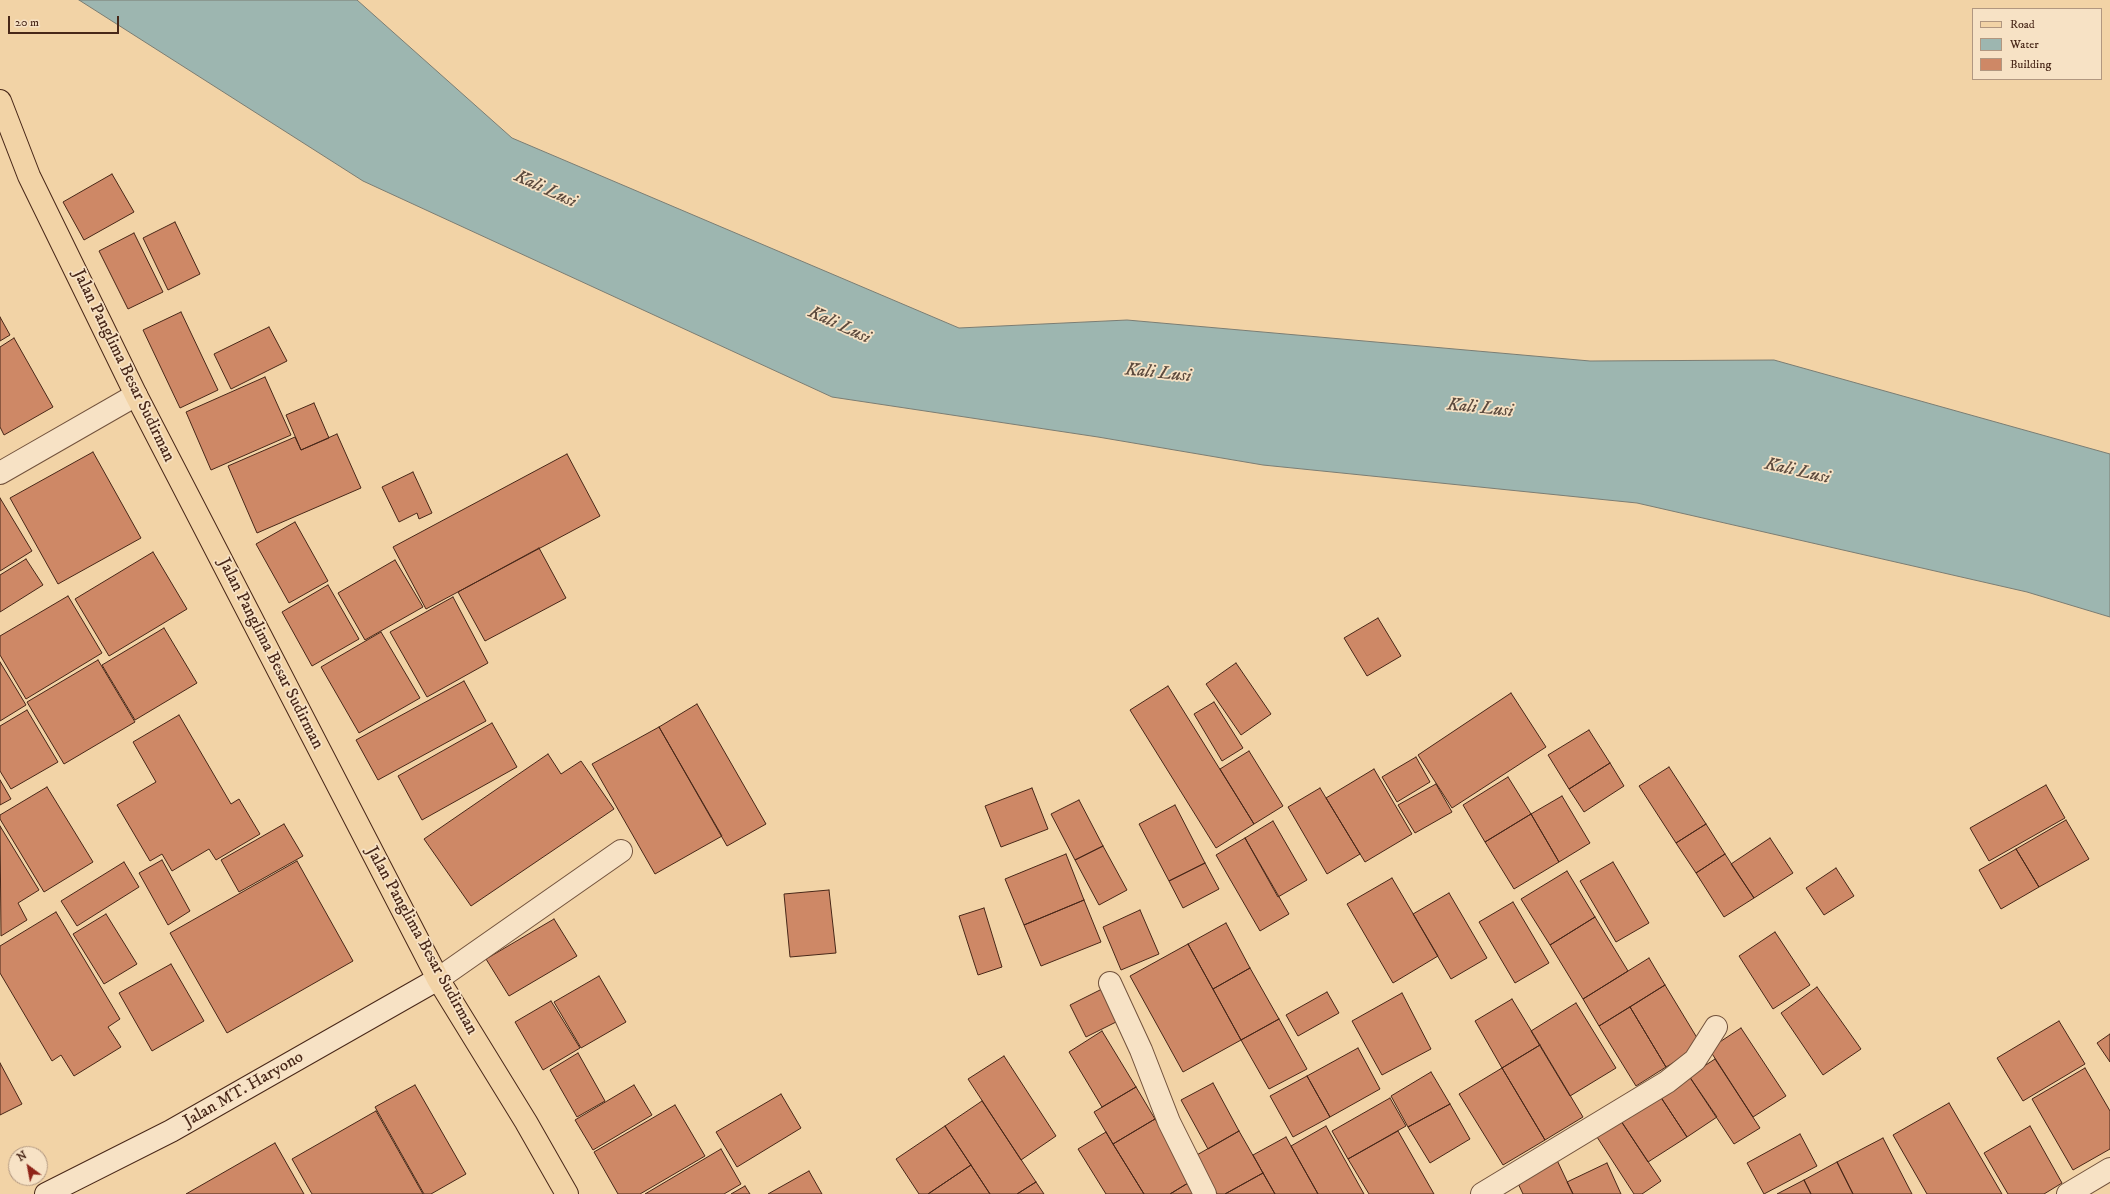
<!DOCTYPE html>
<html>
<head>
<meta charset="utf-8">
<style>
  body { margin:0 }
  #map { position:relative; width:2110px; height:1194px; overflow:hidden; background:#f2d3a6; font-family:"IM FELL DW Pica",serif }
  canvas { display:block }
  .legend { position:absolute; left:1972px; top:8px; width:130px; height:72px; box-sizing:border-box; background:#f7e2c5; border:1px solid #b19780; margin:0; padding:5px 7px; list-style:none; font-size:12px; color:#482718 }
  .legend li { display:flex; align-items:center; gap:8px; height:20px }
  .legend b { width:20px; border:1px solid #b19780 }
  .north { position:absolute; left:8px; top:1146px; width:40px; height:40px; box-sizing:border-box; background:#f7e2c5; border:1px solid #b19780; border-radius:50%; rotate:328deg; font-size:11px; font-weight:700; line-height:16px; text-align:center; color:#482718 }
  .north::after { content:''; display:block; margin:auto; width:14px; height:18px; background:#8f2418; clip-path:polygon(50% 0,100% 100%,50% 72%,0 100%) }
  .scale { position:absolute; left:8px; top:16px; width:111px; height:18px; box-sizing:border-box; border:2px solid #482718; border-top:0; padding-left:5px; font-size:12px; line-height:14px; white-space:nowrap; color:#482718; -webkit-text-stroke:3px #f7e2c5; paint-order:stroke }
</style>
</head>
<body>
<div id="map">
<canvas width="2110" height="1194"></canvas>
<ul class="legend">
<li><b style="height:5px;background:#f2d3a6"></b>Road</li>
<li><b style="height:11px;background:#9db6b0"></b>Water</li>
<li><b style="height:11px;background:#ce8866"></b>Building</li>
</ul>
<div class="north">N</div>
<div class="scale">20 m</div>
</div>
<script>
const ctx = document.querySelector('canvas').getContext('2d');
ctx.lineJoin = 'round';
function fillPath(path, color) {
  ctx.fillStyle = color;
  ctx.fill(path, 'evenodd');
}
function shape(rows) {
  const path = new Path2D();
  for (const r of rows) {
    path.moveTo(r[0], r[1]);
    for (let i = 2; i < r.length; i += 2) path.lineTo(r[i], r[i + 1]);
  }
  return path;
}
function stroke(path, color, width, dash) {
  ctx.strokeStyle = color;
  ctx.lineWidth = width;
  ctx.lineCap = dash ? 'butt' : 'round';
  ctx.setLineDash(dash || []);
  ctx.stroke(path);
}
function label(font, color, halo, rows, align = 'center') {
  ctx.font = font + ' "IM FELL DW Pica",serif';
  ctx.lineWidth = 3.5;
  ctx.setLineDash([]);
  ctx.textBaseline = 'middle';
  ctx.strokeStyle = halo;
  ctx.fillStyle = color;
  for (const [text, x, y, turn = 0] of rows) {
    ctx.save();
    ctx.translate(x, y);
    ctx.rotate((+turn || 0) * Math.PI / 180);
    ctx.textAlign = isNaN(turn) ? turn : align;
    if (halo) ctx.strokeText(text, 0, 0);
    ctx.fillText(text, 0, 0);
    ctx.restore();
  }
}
const water = shape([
  [79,0,357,0,512,138,959,328,1127,320,1590,361,1774,360,2110,454,2110,617,2027,592,1637,503,1263,465,1098,437,832,397,363,181,79,0]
]);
fillPath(water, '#9db6b0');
stroke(water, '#7b7d73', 1);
const building = shape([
  [112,174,134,212,84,240,63,202,112,174],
  [175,222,200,274,168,290,143,238,175,222],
  [134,233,163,292,128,309,99,251,134,233],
  [181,312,218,390,180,408,143,330,181,312],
  [0,317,10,335,0,341,0,317],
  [269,327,287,361,231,389,214,354,269,327],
  [14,338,53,407,4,435,0,427,0,347,14,338],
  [265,377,291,435,211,470,186,412,265,377],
  [314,403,329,438,301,450,286,415,314,403],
  [337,434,361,488,257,533,228,466,295,437,301,450,337,434],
  [93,452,141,538,58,584,10,498,93,452],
  [567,454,600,516,426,609,393,547,567,454],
  [413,472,432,513,419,519,417,513,399,522,382,487,413,472],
  [0,498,32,551,0,571,0,498],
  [295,522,328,581,289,603,256,544,295,522],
  [539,548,566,598,485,641,458,592,539,548],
  [153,552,187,609,109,656,75,599,153,552],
  [26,559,43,585,0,612,0,575,26,559],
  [395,560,423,607,365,640,338,593,395,560],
  [328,585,359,639,312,666,282,612,328,585],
  [68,596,102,653,26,699,0,655,0,636,68,596],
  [453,597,488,663,427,697,390,632,453,597],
  [1378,618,1401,656,1367,676,1344,638,1378,618],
  [164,628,197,683,135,720,102,665,164,628],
  [381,632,420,698,359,733,321,667,381,632],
  [98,660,135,722,64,764,27,702,98,660],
  [0,662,26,705,0,721,0,662],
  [1236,663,1271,714,1241,735,1206,684,1236,663],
  [464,681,486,721,378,780,356,740,464,681],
  [1168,686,1254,824,1216,848,1130,710,1168,686],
  [1511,693,1546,747,1452,808,1418,755,1511,693],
  [1214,702,1243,748,1222,761,1194,714,1214,702],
  [697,704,766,824,727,846,659,727,697,704],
  [27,710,58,762,11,789,0,771,0,726,27,710],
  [179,715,231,804,239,799,260,834,216,860,209,849,172,871,162,854,150,861,117,805,156,782,133,742,179,715],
  [492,723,517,767,422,820,398,776,492,723],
  [659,727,722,836,655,874,592,764,659,727],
  [1589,730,1610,763,1569,789,1548,755,1589,730],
  [1249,751,1283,806,1254,824,1220,769,1249,751],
  [548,754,561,774,581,761,614,809,471,906,424,839,548,754],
  [1416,757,1430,782,1397,802,1382,777,1416,757],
  [1610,763,1624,786,1584,812,1569,789,1610,763],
  [1669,767,1706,824,1676,843,1639,786,1669,767],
  [1374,769,1412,834,1365,862,1326,798,1374,769],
  [1508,777,1531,814,1485,842,1463,805,1508,777],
  [0,780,11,799,0,805,0,780],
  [1436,784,1452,812,1415,833,1398,805,1436,784],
  [2046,785,2065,818,1989,861,1970,828,2046,785],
  [47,787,93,862,44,892,0,819,0,815,47,787],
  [1032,788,1048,829,1001,847,985,806,1032,788],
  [1320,788,1360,854,1327,874,1288,807,1320,788],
  [1562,796,1590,843,1559,862,1531,814,1562,796],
  [1079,800,1103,846,1075,860,1051,814,1079,800],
  [1175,805,1205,863,1169,881,1139,824,1175,805],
  [1531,814,1559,862,1514,889,1485,842,1531,814],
  [2066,820,2089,859,2039,887,2016,849,2066,820],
  [1273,821,1307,880,1278,897,1245,838,1273,821],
  [284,824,303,856,239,892,221,860,284,824],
  [1706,824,1725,854,1696,873,1676,843,1706,824],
  [0,826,39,890,18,903,27,920,1,936,0,826],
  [1245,838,1289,914,1260,931,1216,855,1245,838],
  [1770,838,1793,873,1754,898,1731,864,1770,838],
  [1103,846,1127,890,1099,905,1075,860,1103,846],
  [2016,849,2039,887,2001,909,1979,870,2016,849],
  [1066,854,1084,900,1024,925,1005,879,1066,854],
  [1725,854,1754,898,1724,917,1696,873,1725,854],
  [162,860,190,911,168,925,139,873,162,860],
  [297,861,353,961,227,1033,170,933,297,861],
  [124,862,139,887,77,926,61,901,124,862],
  [1613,862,1649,923,1616,942,1580,881,1613,862],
  [1205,863,1219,889,1183,908,1169,881,1205,863],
  [1836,868,1854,896,1824,915,1806,888,1836,868],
  [1567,871,1595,917,1550,945,1521,899,1567,871],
  [1392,878,1438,956,1393,983,1347,904,1392,878],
  [829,890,836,953,790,957,784,894,829,890],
  [1449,893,1487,958,1451,979,1413,914,1449,893],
  [1084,900,1101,942,1041,966,1024,925,1084,900],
  [1513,902,1549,963,1515,983,1479,922,1513,902],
  [984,908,1002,967,978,975,959,916,984,908],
  [1140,910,1159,954,1121,970,1103,927,1140,910],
  [56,912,120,1019,108,1027,121,1047,74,1076,61,1055,52,1061,0,973,0,946,56,912],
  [106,914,137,964,104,984,73,934,106,914],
  [1595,917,1628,971,1583,999,1550,945,1595,917],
  [554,919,577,956,509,996,486,959,554,919],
  [1226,923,1250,968,1213,989,1188,944,1226,923],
  [1775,932,1810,985,1773,1009,1739,956,1775,932],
  [1188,944,1241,1040,1183,1072,1130,976,1188,944],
  [1649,958,1665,985,1599,1026,1583,999,1649,958],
  [171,964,204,1021,152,1051,119,993,171,964],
  [1250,968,1279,1019,1241,1040,1213,989,1250,968],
  [599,976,626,1022,581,1048,554,1002,599,976],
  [1665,985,1702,1046,1666,1067,1630,1007,1665,985],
  [1106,987,1122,1019,1086,1037,1070,1005,1106,987],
  [1817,987,1861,1049,1823,1075,1781,1013,1817,987],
  [1327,992,1339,1013,1298,1036,1286,1015,1327,992],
  [1402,993,1431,1049,1382,1075,1352,1021,1402,993],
  [1512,999,1540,1045,1502,1068,1475,1021,1512,999],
  [551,1001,580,1048,543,1070,515,1022,551,1001],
  [1576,1003,1616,1068,1570,1096,1531,1031,1576,1003],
  [1630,1007,1666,1067,1636,1086,1599,1026,1630,1007],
  [1279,1019,1307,1069,1269,1089,1241,1040,1279,1019],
  [2059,1021,2085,1064,2023,1101,1997,1058,2059,1021],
  [1741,1028,1786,1096,1753,1117,1709,1049,1741,1028],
  [1102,1031,1136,1087,1102,1107,1069,1052,1102,1031],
  [2110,1034,2110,1062,2097,1043,2110,1034],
  [1540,1045,1583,1117,1545,1140,1502,1068,1540,1045],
  [1358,1048,1380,1089,1330,1117,1307,1076,1358,1048],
  [578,1053,605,1101,577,1117,550,1070,578,1053],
  [1004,1056,1056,1136,1021,1160,968,1079,1004,1056],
  [1715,1059,1760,1128,1734,1144,1689,1076,1715,1059],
  [0,1063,22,1104,0,1115,0,1063],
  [1502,1068,1545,1140,1503,1165,1459,1094,1502,1068],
  [2085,1068,2110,1111,2110,1149,2073,1170,2032,1099,2085,1068],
  [1431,1072,1450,1104,1408,1127,1391,1096,1431,1072],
  [1307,1076,1330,1117,1293,1137,1270,1096,1307,1076],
  [1689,1076,1717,1117,1687,1137,1660,1096,1689,1076],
  [1213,1083,1239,1131,1208,1149,1181,1100,1213,1083],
  [415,1085,466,1174,431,1194,424,1194,375,1107,415,1085],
  [634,1085,652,1115,593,1150,575,1120,634,1085],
  [1136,1087,1155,1119,1113,1144,1094,1112,1136,1087],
  [781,1094,801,1128,737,1167,716,1132,781,1094],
  [1660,1096,1687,1137,1648,1162,1621,1121,1660,1096],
  [1390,1098,1406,1126,1348,1159,1332,1131,1390,1098],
  [982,1101,1036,1182,1017,1194,990,1194,945,1126,982,1101],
  [1949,1103,2002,1194,1927,1194,1893,1135,1949,1103],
  [1450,1104,1470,1139,1430,1163,1408,1127,1450,1104],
  [675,1105,705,1156,640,1194,618,1194,594,1152,675,1105],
  [376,1111,423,1194,312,1194,292,1159,376,1111],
  [1155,1119,1193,1180,1170,1194,1144,1194,1113,1144,1155,1119],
  [1621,1121,1661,1181,1642,1194,1634,1194,1597,1137,1621,1121],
  [945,1126,971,1165,928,1194,919,1194,896,1159,945,1126],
  [1326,1126,1364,1194,1318,1194,1291,1146,1326,1126],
  [2030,1126,2062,1183,2044,1194,2008,1194,1984,1153,2030,1126],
  [1239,1131,1263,1173,1225,1194,1217,1194,1195,1156,1239,1131],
  [1398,1131,1434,1194,1369,1194,1348,1159,1398,1131],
  [1106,1132,1113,1144,1144,1194,1106,1194,1078,1149,1106,1132],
  [1800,1134,1817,1166,1764,1194,1747,1163,1800,1134],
  [1286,1137,1291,1146,1318,1194,1275,1194,1263,1173,1253,1155,1286,1137],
  [1883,1138,1912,1194,1853,1194,1837,1162,1883,1138],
  [275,1143,304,1194,186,1194,275,1143],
  [721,1149,741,1184,724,1194,645,1194,721,1149],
  [1556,1158,1573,1194,1523,1194,1515,1177,1556,1158],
  [1837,1162,1853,1194,1811,1194,1804,1180,1837,1162],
  [1607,1163,1621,1194,1573,1194,1567,1182,1607,1163],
  [971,1165,990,1194,928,1194,971,1165],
  [809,1171,822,1194,768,1194,809,1171],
  [1263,1173,1275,1194,1225,1194,1263,1173],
  [1193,1180,1201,1194,1170,1194,1193,1180],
  [1804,1180,1811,1194,1777,1194,1804,1180],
  [1036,1182,1044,1194,1017,1194,1036,1182],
  [745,1186,750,1194,731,1194,745,1186]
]);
fillPath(building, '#ce8866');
stroke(building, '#482718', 1);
const minor = shape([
  [0,473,136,395],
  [438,979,621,851],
  [1110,983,1141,1050,1169,1122,1205,1194],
  [1482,1194,1667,1082,1695,1060,1716,1027],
  [2068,1194,2110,1169]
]);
const secondary = shape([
  [46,1194,171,1131,438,979]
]);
const primary = shape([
  [0,101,29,176,136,395,438,979,526,1122,567,1194]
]);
stroke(minor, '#72523c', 24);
stroke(secondary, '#482718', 24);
stroke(primary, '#482718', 24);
stroke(minor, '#f7e2c5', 22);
stroke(secondary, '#f7e2c5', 22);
stroke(primary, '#f2d3a6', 22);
label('17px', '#482718', '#f7e2c5', [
  ["Jalan Panglima Besar Sudirman",123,366,64],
  ["Jalan Panglima Besar Sudirman",270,654,63],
  ["Jalan Panglima Besar Sudirman",421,941,61],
  ["Jalan MT. Haryono",244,1090,-30]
]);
label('italic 18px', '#5d4b3e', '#f7e2c5', [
  ["Kali Lusi",545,190,25],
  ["Kali Lusi",839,326,25],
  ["Kali Lusi",1158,374,6],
  ["Kali Lusi",1480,409,6],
  ["Kali Lusi",1797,472,13]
]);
</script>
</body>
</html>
